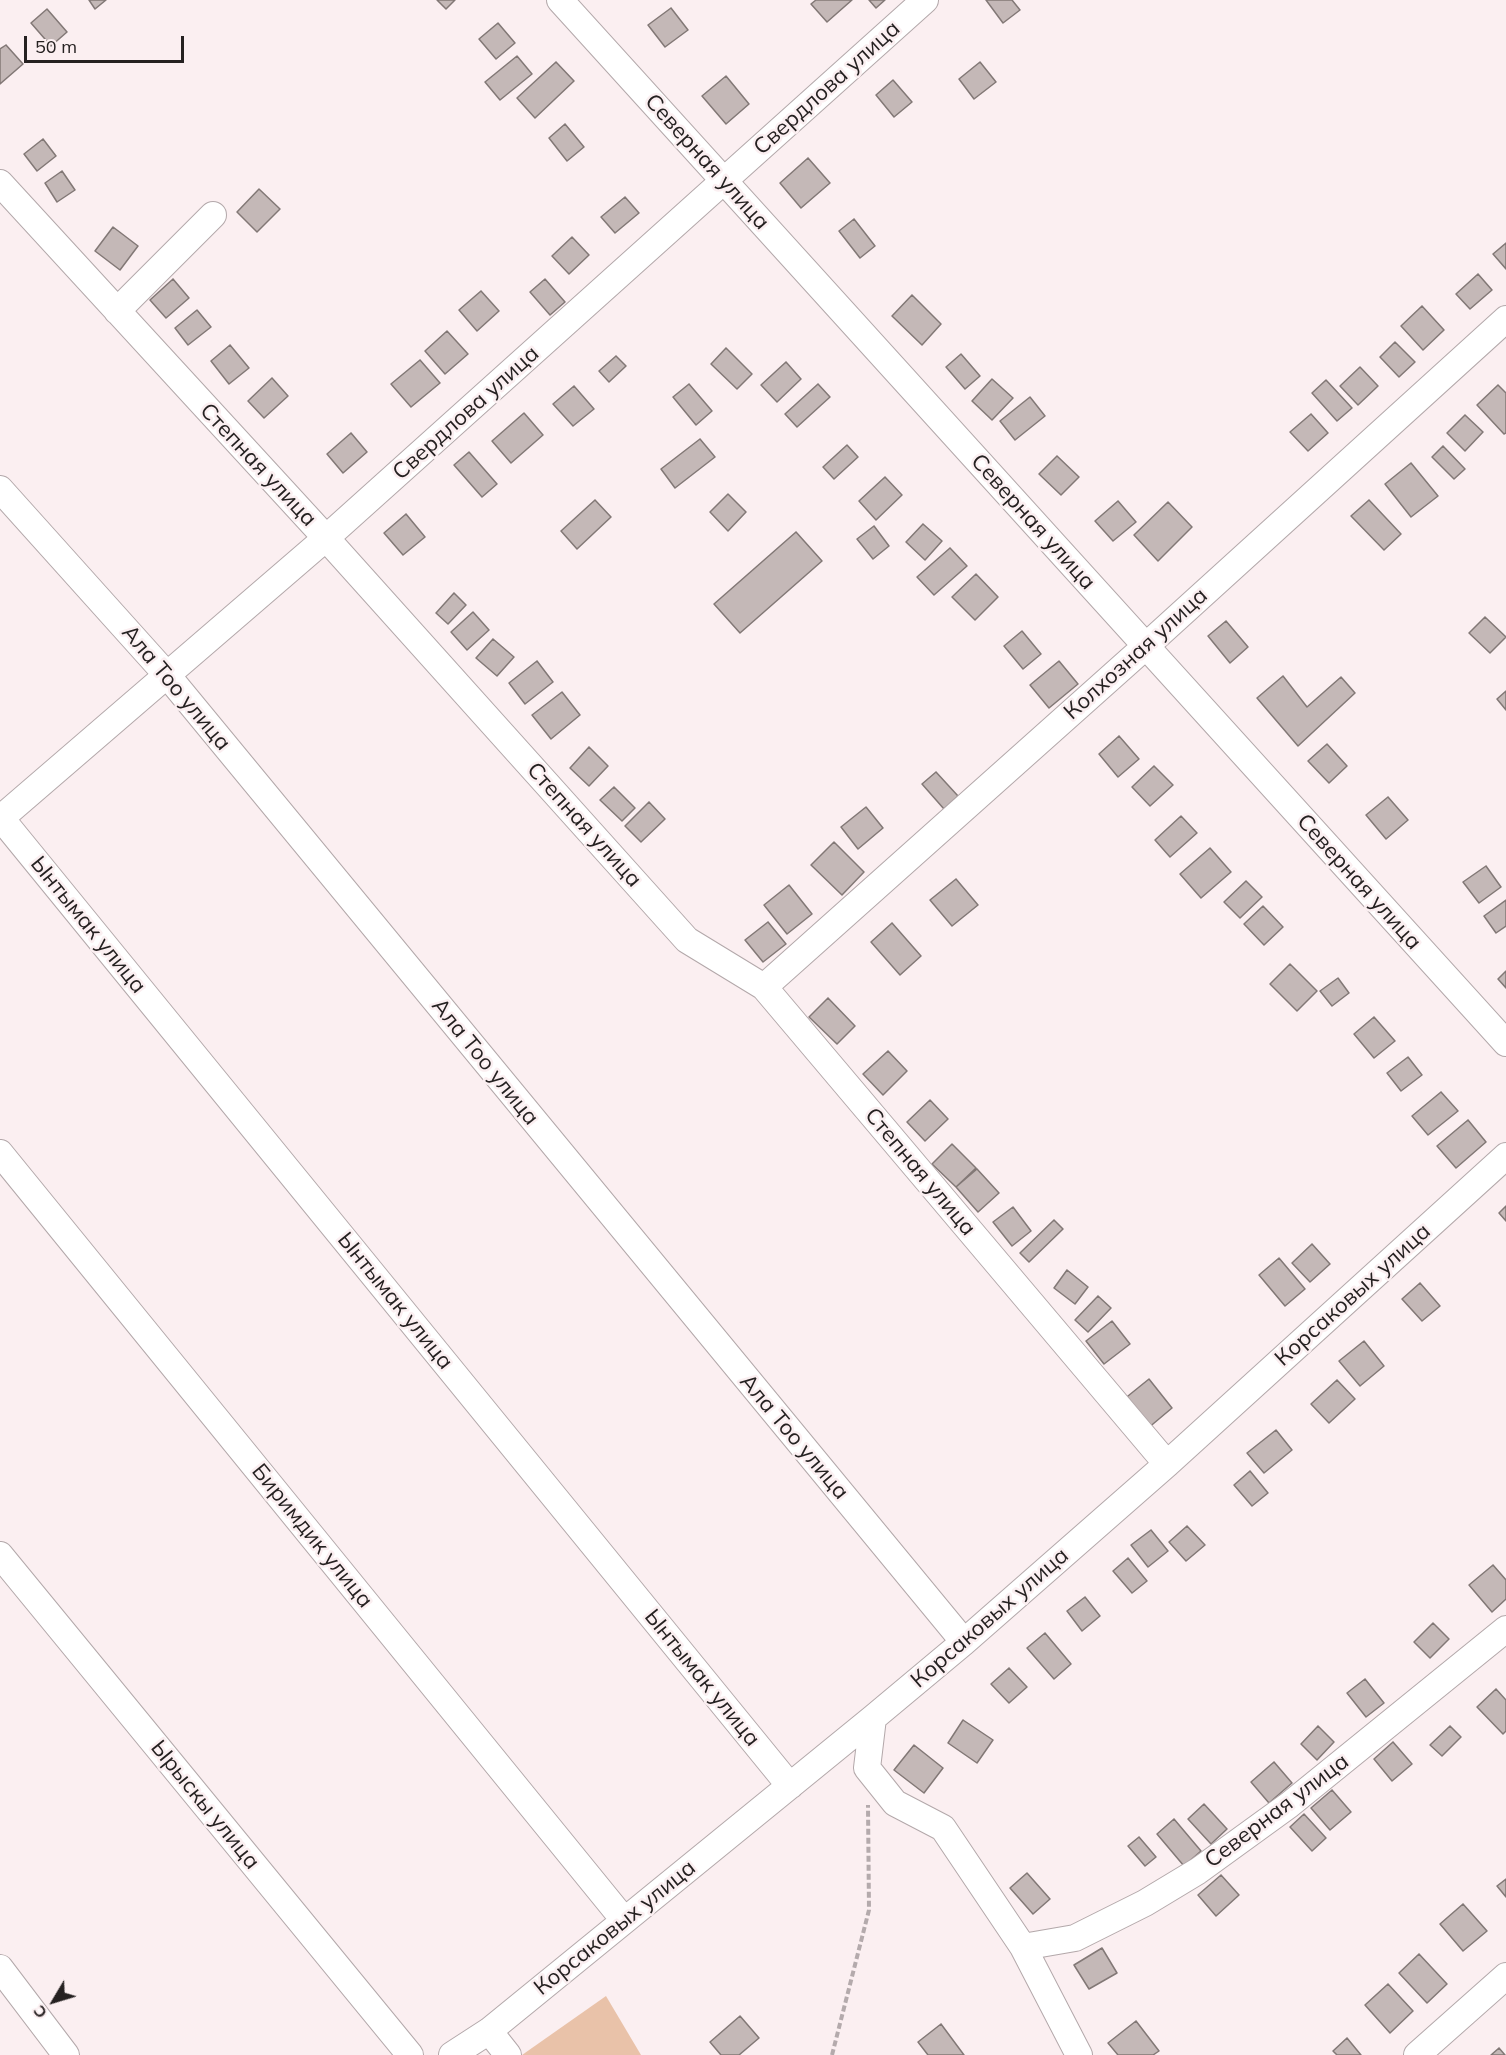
<!DOCTYPE html>
<html>
<head>
<meta charset="utf-8">
<style>
  body { margin:0 }
  #map { position:relative; width:1506px; height:2055px; overflow:hidden; background:#fbeff1; font-family:Mulish,sans-serif }
  canvas { display:block }
  .north { position:absolute; left:24px; top:1971px; width:60px; height:60px; -webkit-text-stroke:4px #fbeff1; paint-order:stroke; rotate:232deg; font-size:16px; font-weight:700; line-height:24px; text-align:center; color:#252121 }
  .north::after { content:''; display:block; margin:auto; width:21px; height:27px; background:#252121; clip-path:polygon(50% 0,100% 100%,50% 72%,0 100%) }
  .scale { position:absolute; left:24px; top:36px; width:160px; height:27px; box-sizing:border-box; border:3px solid #252121; border-top:0; padding-left:8px; font-size:18px; line-height:21px; white-space:nowrap; color:#252121; -webkit-text-stroke:4px #fbeff1; paint-order:stroke }
</style>
</head>
<body>
<div id="map">
<canvas width="1506" height="2055"></canvas>
<div class="north">С</div>
<div class="scale">50 m</div>
</div>
<script>
const ctx = document.querySelector('canvas').getContext('2d');
ctx.lineJoin = 'round';
function fillPath(path, color) {
  ctx.fillStyle = color;
  ctx.fill(path, 'evenodd');
}
function shape(rows) {
  const path = new Path2D();
  for (const r of rows) {
    path.moveTo(r[0], r[1]);
    for (let i = 2; i < r.length; i += 2) path.lineTo(r[i], r[i + 1]);
  }
  return path;
}
function stroke(path, color, width, dash) {
  ctx.strokeStyle = color;
  ctx.lineWidth = width;
  ctx.lineCap = dash ? 'butt' : 'round';
  ctx.setLineDash(dash || []);
  ctx.stroke(path);
}
function label(font, color, halo, rows, align = 'center') {
  ctx.font = font + ' Mulish,sans-serif';
  ctx.lineWidth = 5;
  ctx.setLineDash([]);
  ctx.textBaseline = 'middle';
  ctx.strokeStyle = halo;
  ctx.fillStyle = color;
  for (const [text, x, y, turn = 0] of rows) {
    ctx.save();
    ctx.translate(x, y);
    ctx.rotate((+turn || 0) * Math.PI / 180);
    ctx.textAlign = isNaN(turn) ? turn : align;
    if (halo) ctx.strokeText(text, 0, 0);
    ctx.fillText(text, 0, 0);
    ctx.restore();
  }
}
fillPath(shape([
  [606,1996,641,2055,522,2055]
]), '#e9c2a9');
const building = shape([
  [89,0,106,0,95,9,89,0],
  [437,0,455,0,446,9,437,0],
  [816,0,852,0,827,22,811,4,816,0],
  [869,0,885,0,876,8,869,0],
  [986,0,1012,0,1020,10,1003,23,986,0],
  [671,8,688,30,665,47,648,25,671,8],
  [47,9,67,32,51,46,31,23,47,9],
  [498,23,515,43,496,59,479,39,498,23],
  [6,45,23,64,0,84,0,49,6,45],
  [517,56,532,74,500,100,485,82,517,56],
  [556,62,574,81,535,118,517,98,556,62],
  [980,62,996,82,974,99,959,79,980,62],
  [726,76,749,104,726,124,702,96,726,76],
  [893,80,912,102,894,117,876,95,893,80],
  [565,124,584,147,567,161,549,138,565,124],
  [43,139,56,156,37,171,24,154,43,139],
  [808,158,830,183,801,208,780,183,808,158],
  [62,171,75,190,57,202,45,183,62,171],
  [259,189,280,209,257,232,237,212,259,189],
  [625,197,639,213,615,233,601,217,625,197],
  [854,219,875,246,860,258,839,231,854,219],
  [113,227,138,246,120,270,95,251,113,227],
  [572,237,589,255,569,274,552,256,572,237],
  [1506,243,1506,269,1493,254,1506,243],
  [1478,274,1492,290,1470,309,1456,294,1478,274],
  [173,279,189,298,166,318,150,300,173,279],
  [545,279,565,302,550,315,530,292,545,279],
  [481,291,499,311,477,331,459,310,481,291],
  [912,295,941,324,922,345,892,316,912,295],
  [1422,306,1444,330,1423,350,1401,326,1422,306],
  [197,310,211,327,188,345,175,328,197,310],
  [447,331,468,354,445,374,425,351,447,331],
  [1395,342,1415,362,1399,377,1380,357,1395,342],
  [230,345,249,368,229,384,211,361,230,345],
  [726,348,752,374,737,389,711,364,726,348],
  [961,354,980,376,965,389,946,367,961,354],
  [616,356,626,366,609,382,599,371,616,356],
  [420,360,440,383,411,407,391,384,420,360],
  [786,362,801,379,777,402,761,385,786,362],
  [1360,367,1378,386,1358,405,1340,386,1360,367],
  [272,378,288,396,264,418,248,401,272,378],
  [992,379,1013,398,992,420,972,401,992,379],
  [1326,380,1352,408,1337,421,1312,393,1326,380],
  [689,384,712,411,696,425,673,397,689,384],
  [818,384,830,397,797,427,785,414,818,384],
  [1498,385,1506,393,1506,433,1504,434,1477,405,1498,385],
  [574,386,594,409,573,426,553,404,574,386],
  [1030,397,1045,416,1015,440,1000,421,1030,397],
  [524,413,543,435,511,463,492,441,524,413],
  [1311,414,1328,433,1308,451,1290,432,1311,414],
  [1465,415,1483,432,1465,451,1447,433,1465,415],
  [351,433,367,452,343,473,327,454,351,433],
  [700,439,715,457,675,488,661,469,700,439],
  [847,445,858,457,834,479,823,467,847,445],
  [1443,446,1465,469,1454,479,1432,457,1443,446],
  [469,452,497,484,482,497,454,465,469,452],
  [1057,456,1079,477,1061,495,1039,474,1057,456],
  [1411,463,1438,496,1411,517,1385,484,1411,463],
  [885,477,902,495,876,520,859,501,885,477],
  [728,494,746,512,728,531,710,512,728,494],
  [595,500,611,517,577,549,561,531,595,500],
  [1369,500,1401,534,1384,550,1351,516,1369,500],
  [1118,501,1136,522,1113,541,1095,521,1118,501],
  [1168,502,1192,527,1158,561,1134,535,1168,502],
  [406,514,425,537,403,555,384,533,406,514],
  [923,524,942,541,925,560,906,542,923,524],
  [874,526,889,546,873,559,857,539,874,526],
  [796,532,822,561,740,633,714,604,796,532],
  [950,548,967,566,934,595,917,577,950,548],
  [976,574,998,597,975,620,952,597,976,574],
  [454,593,466,605,448,624,436,613,454,593],
  [473,612,489,630,467,650,451,632,473,612],
  [1485,617,1506,637,1490,653,1469,633,1485,617],
  [1226,621,1248,647,1230,663,1208,636,1226,621],
  [1022,631,1041,654,1023,669,1004,646,1022,631],
  [493,639,514,657,497,676,476,658,493,639],
  [537,661,553,682,525,704,509,683,537,661],
  [1059,661,1078,684,1049,708,1030,685,1059,661],
  [1283,676,1307,707,1341,677,1355,693,1298,746,1257,698,1283,676],
  [1506,691,1506,710,1497,699,1506,691],
  [562,692,580,715,551,739,532,715,562,692],
  [1119,736,1139,759,1118,777,1099,754,1119,736],
  [1327,744,1347,766,1329,783,1308,761,1327,744],
  [589,747,608,766,589,786,570,768,589,747],
  [1154,766,1173,785,1150,806,1132,787,1154,766],
  [936,772,958,796,944,809,922,784,936,772],
  [614,787,635,808,622,821,600,800,614,787],
  [1388,797,1408,820,1386,839,1366,815,1388,797],
  [649,802,665,819,641,842,625,826,649,802],
  [866,807,883,828,858,849,841,827,866,807],
  [1181,816,1197,833,1170,857,1155,840,1181,816],
  [834,842,864,872,842,895,811,865,834,842],
  [1210,848,1231,872,1201,898,1180,874,1210,848],
  [1486,866,1501,887,1479,903,1463,882,1486,866],
  [956,879,978,905,952,926,930,900,956,879],
  [1246,881,1262,897,1240,918,1224,902,1246,881],
  [789,885,812,914,787,934,764,905,789,885],
  [1506,900,1506,926,1496,933,1484,916,1506,900],
  [1263,906,1283,927,1264,945,1244,924,1263,906],
  [768,922,786,944,763,962,745,940,768,922],
  [892,923,921,956,900,975,871,942,892,923],
  [1290,964,1317,991,1297,1011,1270,984,1290,964],
  [1506,971,1506,988,1498,979,1506,971],
  [1338,978,1349,993,1332,1006,1320,991,1338,978],
  [828,998,855,1026,837,1044,809,1017,828,998],
  [1374,1017,1395,1041,1374,1058,1354,1034,1374,1017],
  [888,1051,907,1071,883,1095,863,1074,888,1051],
  [1408,1057,1422,1075,1401,1091,1387,1073,1408,1057],
  [1441,1092,1458,1111,1428,1135,1412,1116,1441,1092],
  [930,1100,948,1119,925,1141,907,1122,930,1100],
  [1468,1120,1486,1142,1456,1168,1437,1146,1468,1120],
  [952,1144,976,1168,956,1187,932,1164,952,1144],
  [977,1169,999,1193,978,1212,956,1187,977,1169],
  [1506,1206,1506,1221,1499,1213,1506,1206],
  [1013,1207,1031,1231,1012,1246,993,1222,1013,1207],
  [1054,1220,1063,1229,1029,1262,1020,1253,1054,1220],
  [1312,1244,1330,1264,1310,1282,1292,1263,1312,1244],
  [1279,1258,1305,1289,1285,1306,1259,1275,1279,1258],
  [1067,1270,1088,1287,1075,1304,1054,1288,1067,1270],
  [1420,1283,1440,1306,1422,1321,1402,1299,1420,1283],
  [1098,1296,1111,1308,1088,1332,1075,1320,1098,1296],
  [1112,1321,1130,1344,1104,1364,1086,1341,1112,1321],
  [1364,1341,1384,1366,1360,1386,1339,1361,1364,1341],
  [1149,1379,1172,1408,1147,1429,1123,1400,1149,1379],
  [1337,1380,1355,1399,1329,1423,1311,1404,1337,1380],
  [1276,1430,1292,1450,1264,1473,1247,1453,1276,1430],
  [1250,1471,1268,1493,1252,1506,1234,1485,1250,1471],
  [1187,1526,1205,1545,1186,1561,1169,1542,1187,1526],
  [1151,1530,1168,1551,1148,1567,1131,1545,1151,1530],
  [1128,1558,1147,1581,1132,1593,1113,1571,1128,1558],
  [1493,1565,1506,1580,1506,1599,1492,1612,1469,1585,1493,1565],
  [1085,1597,1100,1616,1082,1631,1067,1611,1085,1597],
  [1433,1623,1449,1639,1430,1658,1414,1642,1433,1623],
  [1045,1633,1071,1664,1054,1679,1027,1648,1045,1633],
  [1009,1668,1027,1687,1009,1703,991,1684,1009,1668],
  [1365,1679,1384,1703,1366,1717,1347,1693,1365,1679],
  [1496,1689,1506,1700,1506,1731,1503,1734,1477,1707,1496,1689],
  [963,1720,993,1740,977,1763,948,1743,963,1720],
  [1318,1726,1334,1742,1317,1760,1301,1744,1318,1726],
  [1450,1726,1461,1737,1442,1756,1430,1745,1450,1726],
  [1393,1742,1412,1764,1392,1781,1374,1759,1393,1742],
  [914,1745,943,1768,924,1793,894,1770,914,1745],
  [1274,1762,1292,1783,1269,1803,1251,1782,1274,1762],
  [1332,1790,1351,1812,1330,1830,1311,1808,1332,1790],
  [1204,1804,1227,1829,1211,1844,1188,1819,1204,1804],
  [1304,1814,1326,1838,1312,1851,1290,1827,1304,1814],
  [1174,1819,1201,1851,1184,1866,1157,1834,1174,1819],
  [1139,1837,1156,1857,1145,1866,1128,1846,1139,1837],
  [1027,1873,1050,1899,1033,1914,1010,1888,1027,1873],
  [1221,1875,1239,1895,1216,1916,1198,1895,1221,1875],
  [1506,1879,1506,1897,1497,1886,1506,1879],
  [1463,1904,1487,1931,1463,1951,1440,1924,1463,1904],
  [1102,1948,1117,1973,1089,1989,1074,1965,1102,1948],
  [1419,1954,1447,1984,1427,2003,1399,1973,1419,1954],
  [1388,1984,1413,2011,1390,2033,1365,2005,1388,1984],
  [740,2016,759,2038,739,2055,721,2055,710,2042,740,2016],
  [1136,2021,1159,2051,1153,2055,1118,2055,1108,2043,1136,2021],
  [941,2024,964,2055,928,2055,918,2042,941,2024],
  [1347,2038,1361,2055,1337,2055,1333,2051,1347,2038],
  [1499,2048,1505,2055,1491,2055,1499,2048]
]);
fillPath(building, '#c4b8b7');
stroke(building, '#827876', 1.5);
const minor = shape([
  [560,0,1506,1043],
  [0,183,326,538,687,940,764,987,1167,1464],
  [117,311,213,215],
  [0,489,167,675,964,1642],
  [0,817,790,1786],
  [0,819,326,538,925,0],
  [764,987,1146,646,1506,319],
  [0,1153,624,1920],
  [0,1555,410,2055],
  [873,1718,867,1768,895,1803,943,1828,1023,1947,1079,2055],
  [1023,1947,1075,1938,1145,1903,1198,1871,1289,1805,1506,1629],
  [0,1968,66,2055],
  [489,2031,508,2055],
  [452,2055,489,2031,873,1718,964,1642,1167,1464,1506,1156],
  [1417,2055,1506,1976]
]);
stroke(minor, '#b3a8aa', 28);
stroke(shape([
  [832,2055,869,1910,868,1805]
]), '#b4aaac', 4, [6, 3]);
stroke(minor, '#fff', 26);
label('22px', '#252121', '#fbeff1', [
  ["Свердлова улица",827,88,-42],
  ["Северная улица",707,162,48],
  ["Свердлова улица",466,413,-42],
  ["Степная улица",258,465,47],
  ["Северная улица",1033,522,48],
  ["Колхозная улица",1136,654,-42],
  ["Ала Тоо улица",176,688,50],
  ["Степная улица",584,825,48],
  ["Северная улица",1359,882,48],
  ["Ынтымак улица",88,925,51],
  ["Ала Тоо улица",485,1062,51],
  ["Степная улица",920,1172,50],
  ["Корсаковых улица",1353,1295,-42],
  ["Ынтымак улица",395,1301,51],
  ["Ала Тоо улица",794,1437,50],
  ["Биримдик улица",312,1536,51],
  ["Корсаковых улица",990,1618,-41],
  ["Ынтымак улица",702,1678,51],
  ["Ырыскы улица",205,1805,51],
  ["Северная улица",1277,1811,-37],
  ["Корсаковых улица",615,1928,-39]
]);
</script>
</body>
</html>
